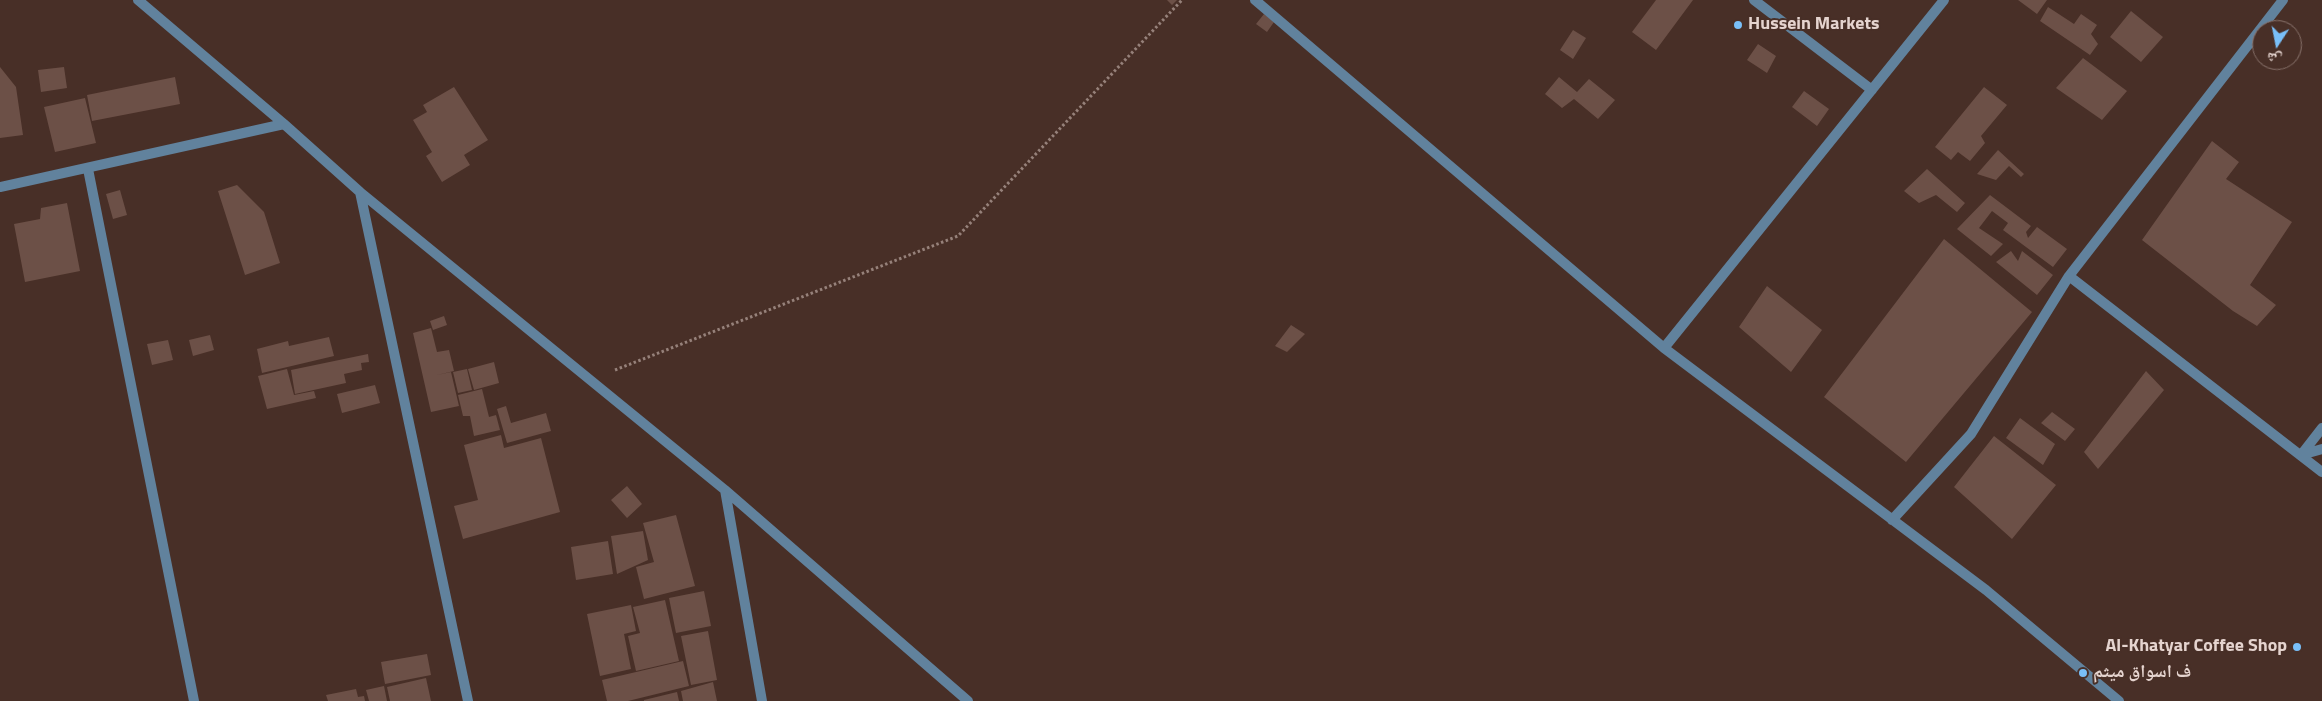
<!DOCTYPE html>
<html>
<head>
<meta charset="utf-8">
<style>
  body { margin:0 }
  #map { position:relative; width:2322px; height:701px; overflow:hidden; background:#482f27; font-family:"Titillium Web","Noto Naskh Arabic",sans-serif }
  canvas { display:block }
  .north { position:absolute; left:2252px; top:20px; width:50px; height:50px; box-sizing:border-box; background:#482f27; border:1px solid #87716a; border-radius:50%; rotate:191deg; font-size:14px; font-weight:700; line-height:20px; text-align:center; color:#e5d4cf }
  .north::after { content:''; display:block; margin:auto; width:18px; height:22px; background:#79bff8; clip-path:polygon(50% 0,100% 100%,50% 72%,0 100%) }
</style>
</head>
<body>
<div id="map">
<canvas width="2322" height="701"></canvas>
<div class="north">ش</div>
</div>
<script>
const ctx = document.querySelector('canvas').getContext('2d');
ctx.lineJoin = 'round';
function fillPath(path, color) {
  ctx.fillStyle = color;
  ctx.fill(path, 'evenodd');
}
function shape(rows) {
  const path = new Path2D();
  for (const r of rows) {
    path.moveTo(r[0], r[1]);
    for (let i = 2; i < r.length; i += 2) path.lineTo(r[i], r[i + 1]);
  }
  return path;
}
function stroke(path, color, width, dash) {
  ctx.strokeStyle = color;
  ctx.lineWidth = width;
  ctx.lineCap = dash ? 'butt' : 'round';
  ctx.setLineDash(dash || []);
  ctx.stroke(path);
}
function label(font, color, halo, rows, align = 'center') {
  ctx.font = font + ' "Titillium Web","Noto Naskh Arabic",sans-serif';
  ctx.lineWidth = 4;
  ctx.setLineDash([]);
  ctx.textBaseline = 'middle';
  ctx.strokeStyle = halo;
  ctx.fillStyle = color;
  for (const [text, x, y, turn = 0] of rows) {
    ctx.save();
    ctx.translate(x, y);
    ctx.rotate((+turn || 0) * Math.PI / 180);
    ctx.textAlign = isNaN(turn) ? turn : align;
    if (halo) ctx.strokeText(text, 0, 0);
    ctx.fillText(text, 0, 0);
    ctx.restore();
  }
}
fillPath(shape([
  [1167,0,1177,0,1172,5],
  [1656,0,1693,0,1656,50,1632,32],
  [2018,0,2047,0,2037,14],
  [2048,7,2074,24,2081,14,2097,25,2091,34,2098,44,2090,55,2040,21],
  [2131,11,2163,37,2141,62,2110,37],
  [1264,14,1274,22,1267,32,1256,24],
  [1573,30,1586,38,1573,59,1560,50],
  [1758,44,1776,56,1767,73,1747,60],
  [2083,58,2127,91,2102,120,2056,88],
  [0,67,16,87,23,135,0,138],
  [64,67,67,88,41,92,38,70],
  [175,77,180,104,92,121,87,95],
  [1559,77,1577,92,1589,79,1615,100,1598,119,1574,99,1562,108,1545,94],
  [454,87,488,140,464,155,470,165,442,182,426,156,432,152,413,120,427,112,423,105],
  [1984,87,2007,105,1981,136,1985,143,1970,161,1958,152,1951,160,1935,147],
  [1804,91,1829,109,1817,126,1792,107],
  [85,98,96,143,55,152,44,107],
  [2212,141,2239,162,2226,179,2292,222,2250,285,2276,305,2257,326,2233,311,2142,240],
  [1998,150,2024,174,2021,177,2009,166,1996,180,1977,174],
  [1927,169,1965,203,1957,212,1936,195,1919,203,1904,191],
  [237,185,264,212,280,263,245,275,218,191],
  [120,190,127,215,113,219,106,194],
  [1990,195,2031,226,2026,232,2028,238,2037,227,2067,249,2053,267,2003,230,2008,223,1992,211,1979,228,2003,244,1991,256,1957,229],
  [67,203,80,271,25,282,14,224,40,219,41,208],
  [1944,239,2032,312,1906,462,1824,397],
  [2011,251,2018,261,2022,251,2053,275,2037,295,1996,262],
  [1767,286,1822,330,1791,372,1739,327],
  [444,316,447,325,433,330,430,321],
  [1291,325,1305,334,1287,352,1275,346],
  [431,328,437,352,449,350,454,371,437,375,451,372,459,406,431,412,413,333],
  [210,335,214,350,193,356,189,340],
  [329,337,334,356,262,373,257,349,288,341,289,346],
  [168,340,173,360,152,365,147,344],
  [368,354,369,362,361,363,362,370,344,374,346,383,295,394,291,370],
  [494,362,499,383,474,390,468,369],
  [287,369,294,395,314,391,316,398,267,409,258,376],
  [467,369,472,390,458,393,453,372],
  [2146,371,2164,390,2098,469,2084,452],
  [375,385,380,403,342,413,337,394],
  [482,389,489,417,496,415,500,430,474,436,470,416,463,416,458,395],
  [506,406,511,423,546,413,551,431,507,443,497,409],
  [2052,412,2075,429,2065,441,2041,423],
  [2020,418,2055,444,2043,465,2006,438],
  [501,435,504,448,541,438,560,512,463,539,454,506,478,500,464,445],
  [1994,436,2056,485,2012,539,1954,487],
  [627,486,642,504,627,518,611,500],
  [676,515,695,586,644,599,636,567,654,562,643,523],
  [643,531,648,560,617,574,611,536],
  [608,541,613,574,576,580,571,547],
  [704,591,711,626,676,633,669,598],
  [665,600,679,661,636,671,628,636,640,633,633,607],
  [631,605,636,631,624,634,631,669,600,676,587,614],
  [708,631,717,680,691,685,681,636],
  [427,654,431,675,385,684,381,662],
  [683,661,689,686,628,701,607,701,602,680],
  [426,678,431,701,390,701,387,687],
  [713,682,717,701,683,701,681,691],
  [384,686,387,701,369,701,366,690],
  [356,689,358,697,364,696,365,701,328,701,326,695],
  [677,692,679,701,644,701,644,700]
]), '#6c5047');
stroke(shape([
  [615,370,958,236,1182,0]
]), '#96817a', 3, [2.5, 2.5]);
stroke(shape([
  [138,0,284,124,360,192,725,490,968,701],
  [1255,0,1664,348,1986,590,2119,701],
  [1754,0,1872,90],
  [88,169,194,701],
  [0,187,284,124],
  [360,192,468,701],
  [2069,276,2322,472],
  [1664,348,1944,0],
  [2322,428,2301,455,2322,449],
  [725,490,762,701],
  [1892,520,1971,434,2069,276,2283,0]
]), '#61829d', 10);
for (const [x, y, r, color] of [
  [1738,25,5,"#79bff8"],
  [2297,647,5,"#79bff8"],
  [2083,673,5,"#79bff8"]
]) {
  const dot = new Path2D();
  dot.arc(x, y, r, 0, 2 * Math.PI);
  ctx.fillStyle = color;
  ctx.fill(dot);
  stroke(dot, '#482f27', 2);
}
label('bold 18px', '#e5d4cf', '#482f27', [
  ["Hussein Markets",1748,25],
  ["Al-Khatyar Coffee Shop",2287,647,"right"],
  ["ف اسواق ميثم",2093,673]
], 'left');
</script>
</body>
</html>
